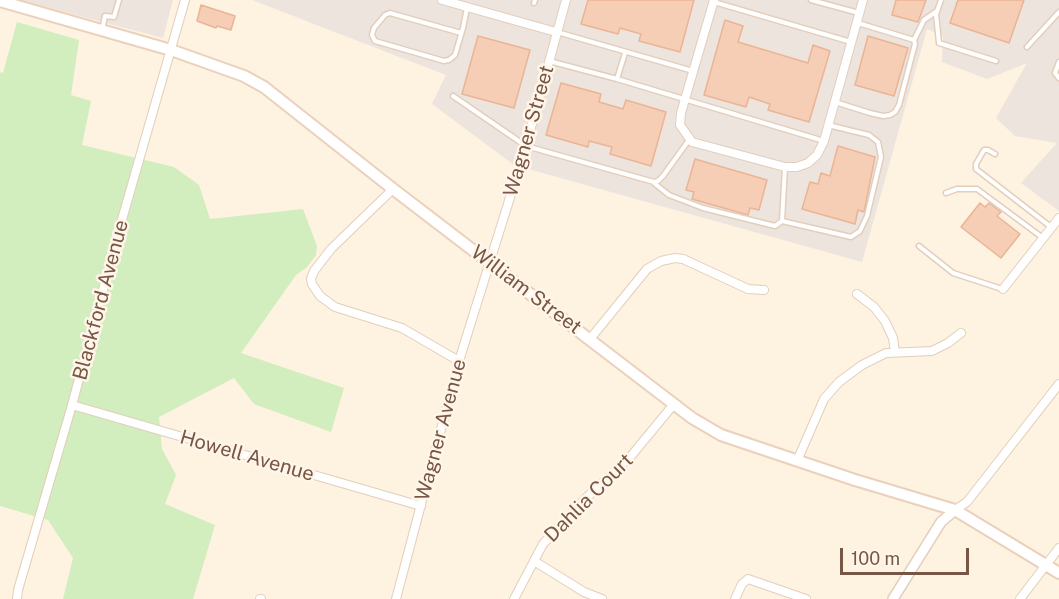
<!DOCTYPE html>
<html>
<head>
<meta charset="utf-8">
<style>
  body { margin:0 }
  #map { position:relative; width:1059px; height:599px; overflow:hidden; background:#fef2e1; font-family:"Public Sans",sans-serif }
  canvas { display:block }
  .scale { position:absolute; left:840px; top:548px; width:129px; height:27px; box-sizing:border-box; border:3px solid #775646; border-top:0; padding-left:8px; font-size:18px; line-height:21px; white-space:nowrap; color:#775646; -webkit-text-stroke:4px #fff6e9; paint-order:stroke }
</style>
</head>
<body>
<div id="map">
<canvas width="1059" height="599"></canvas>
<div class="scale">100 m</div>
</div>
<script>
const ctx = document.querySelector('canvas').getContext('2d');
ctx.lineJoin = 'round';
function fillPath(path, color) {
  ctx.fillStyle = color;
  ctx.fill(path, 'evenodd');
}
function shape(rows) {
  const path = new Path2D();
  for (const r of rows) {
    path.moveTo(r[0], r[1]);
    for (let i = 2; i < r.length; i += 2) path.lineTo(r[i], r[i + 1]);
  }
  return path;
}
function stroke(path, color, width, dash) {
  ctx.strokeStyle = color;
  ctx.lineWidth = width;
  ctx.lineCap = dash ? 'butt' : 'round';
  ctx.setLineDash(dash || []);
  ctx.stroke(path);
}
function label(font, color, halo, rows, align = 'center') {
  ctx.font = font + ' "Public Sans",sans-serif';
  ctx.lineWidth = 5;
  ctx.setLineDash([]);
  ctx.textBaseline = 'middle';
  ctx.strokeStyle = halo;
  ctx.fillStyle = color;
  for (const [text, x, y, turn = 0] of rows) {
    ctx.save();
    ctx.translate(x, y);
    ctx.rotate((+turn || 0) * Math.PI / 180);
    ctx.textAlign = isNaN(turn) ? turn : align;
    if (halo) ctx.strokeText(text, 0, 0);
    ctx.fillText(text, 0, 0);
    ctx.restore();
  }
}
fillPath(shape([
  [19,0,173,0,163,38],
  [252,0,1059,0,1059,211,1021,183,1057,143,1015,136,996,118,1027,63,987,79,942,62,943,36,927,29,862,262,514,165,432,104,446,75]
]), '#ece4dd');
fillPath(shape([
  [17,22,79,40,71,95,91,101,82,145,174,167,199,185,210,219,303,209,317,246,316,255,307,267,296,275,241,353,344,388,331,432,254,404,234,378,159,417,162,449,176,475,165,504,215,525,193,599,63,599,73,558,48,520,0,506,0,72,3,73]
]), '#d2edbe');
const building = shape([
  [588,0,694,0,680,52,639,41,641,34,620,28,618,34,581,24,588,0],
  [896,0,926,0,918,22,892,15,896,0],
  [958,0,1024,0,1009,43,950,23,958,0],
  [201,5,235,16,231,30,217,26,216,28,197,21,201,5],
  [725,20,743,26,738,42,808,63,813,45,830,51,809,122,768,110,770,104,749,97,746,107,704,95,725,20],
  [478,36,530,50,514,108,462,94,478,36],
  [868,36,908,48,894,96,855,85,868,36],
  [561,83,601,94,599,102,623,109,626,100,666,112,651,166,610,154,612,147,589,141,588,147,546,135,561,83],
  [838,146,875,157,864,212,858,210,855,224,802,209,810,182,818,184,821,173,830,176,838,146],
  [695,159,767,180,759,210,750,208,748,215,692,199,694,192,686,190,695,159],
  [980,203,985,207,989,203,1001,212,997,216,1020,234,1001,258,961,227,980,203]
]);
fillPath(building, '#f6ceb6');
stroke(building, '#eab495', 1.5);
const service = shape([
  [811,0,859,13],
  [941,0,936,14,939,43,996,61],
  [714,2,851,42],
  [534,3,535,0],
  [102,30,105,16,114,17,119,0],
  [557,32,693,71],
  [461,33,390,13,385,15,374,28,372,35,375,41,382,43,444,61,449,60,455,55,463,28,467,8],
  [914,40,924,20,937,11],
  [1027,47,1059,12],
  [549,61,617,79,824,141],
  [1059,62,1055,73,1059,78],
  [617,79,625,53],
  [453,96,526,146,654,182,658,181,663,176,689,140],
  [835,102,870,113,883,116,890,115,895,112,899,105,904,86,915,44,914,40,858,23],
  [995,154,988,150,984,150,976,164,976,169,1051,227],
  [654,183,669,195,703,208,775,226,782,221,785,167],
  [946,193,957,189,977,189,1043,238],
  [782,221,851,237,860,231,867,216,881,157,878,142,869,135,828,125],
  [919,246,953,273,1002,289]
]);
const minor = shape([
  [442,0,556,32],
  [714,0,681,113,680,125,692,142,785,167,797,167,808,163,817,155,824,141,863,0],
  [393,189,331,249,314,271,311,279,312,284,320,296,335,307,402,328,459,361],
  [1003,289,1059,218],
  [857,294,874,307,885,321,893,338,895,352],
  [590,339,647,269,661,261,675,258,683,259,748,289,764,290],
  [72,405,421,506],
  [797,461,824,399,839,382,862,365,886,353,932,351,948,343,961,333],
  [955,510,967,502,1059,384],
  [534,561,584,592,602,599],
  [17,599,18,590,72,405,123,216,185,0],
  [260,599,261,599],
  [396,599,459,361,526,146,566,0],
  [514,599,543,544,585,499,631,456,674,404],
  [735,599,742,584,748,579,806,599],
  [1020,599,1059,548]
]);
const tertiary = shape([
  [893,599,941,522,955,510]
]);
const secondary = shape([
  [0,1,171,50,244,76,264,87,393,189,692,418,721,435,855,480,955,510,1059,573]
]);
stroke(service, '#e3cebc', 7);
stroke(minor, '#e3cebc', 10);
stroke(tertiary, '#e3cebc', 12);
stroke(secondary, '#ebd0bb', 14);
stroke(service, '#fff', 4);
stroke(minor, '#fff', 8);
stroke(tertiary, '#fff', 9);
stroke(secondary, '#fff', 10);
label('20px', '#775646', '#fff6e9', [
  ["Wagner Street",529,131,-74],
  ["William Street",526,290,37],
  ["Blackford Avenue",101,300,-75],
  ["Wagner Avenue",441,430,-75],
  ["Howell Avenue",247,456,16],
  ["Dahlia Court",589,498,-45]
]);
</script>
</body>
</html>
